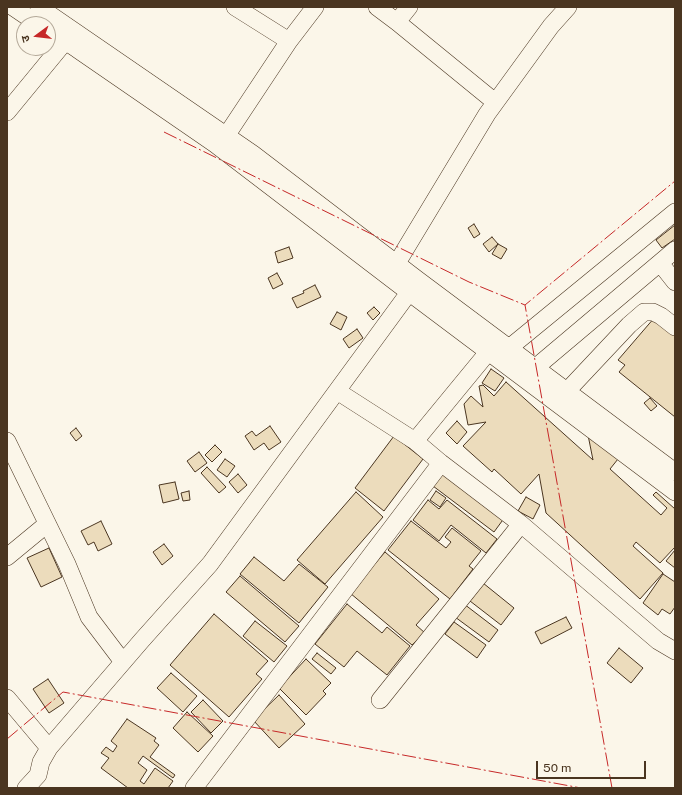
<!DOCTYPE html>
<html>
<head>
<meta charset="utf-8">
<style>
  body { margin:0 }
  #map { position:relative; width:682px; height:795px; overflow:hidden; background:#fbf6e9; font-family:"Public Sans","Noto Sans Devanagari",sans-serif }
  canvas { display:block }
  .frame { position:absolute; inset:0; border:8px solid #4a3520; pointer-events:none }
  .north { position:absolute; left:16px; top:16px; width:40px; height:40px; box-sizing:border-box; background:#fbf6e9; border:1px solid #b4a999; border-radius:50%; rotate:255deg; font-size:11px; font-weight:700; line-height:16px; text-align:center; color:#4a3520 }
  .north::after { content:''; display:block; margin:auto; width:14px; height:18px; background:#c62828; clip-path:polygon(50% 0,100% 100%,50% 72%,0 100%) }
  .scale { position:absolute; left:536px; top:761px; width:110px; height:18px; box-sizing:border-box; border:2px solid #4a3520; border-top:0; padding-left:5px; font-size:12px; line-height:14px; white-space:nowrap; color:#4a3520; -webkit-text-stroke:3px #fbf6e9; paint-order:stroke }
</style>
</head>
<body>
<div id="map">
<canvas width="682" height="795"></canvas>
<div class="frame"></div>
<div class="north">उ</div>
<div class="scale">50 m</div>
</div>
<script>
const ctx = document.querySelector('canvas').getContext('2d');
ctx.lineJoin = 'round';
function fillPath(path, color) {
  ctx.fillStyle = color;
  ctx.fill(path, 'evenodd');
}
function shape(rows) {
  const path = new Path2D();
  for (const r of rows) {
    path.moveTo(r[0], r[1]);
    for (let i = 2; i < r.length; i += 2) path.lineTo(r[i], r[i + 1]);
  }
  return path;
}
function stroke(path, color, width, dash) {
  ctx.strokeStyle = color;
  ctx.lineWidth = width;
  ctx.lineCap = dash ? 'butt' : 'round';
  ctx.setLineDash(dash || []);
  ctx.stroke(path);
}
const building = shape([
  [474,224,480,234,474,238,468,228,474,224],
  [675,225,675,239,662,248,656,240,675,225],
  [492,237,498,244,489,252,483,244,492,237],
  [498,244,507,249,501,259,492,254,498,244],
  [289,247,293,258,278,263,275,252,289,247],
  [277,273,283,284,273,289,268,278,277,273],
  [315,285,321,297,297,308,292,298,304,293,303,291,315,285],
  [374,307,380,313,373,320,367,313,374,307],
  [337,312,347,317,341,330,330,324,337,312],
  [655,317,675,332,675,417,619,372,625,365,618,360,655,317],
  [357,329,363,338,349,348,343,339,357,329],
  [491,369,504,378,495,391,482,383,491,369],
  [506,382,593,460,587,430,618,459,610,469,661,515,667,508,653,495,656,492,675,509,675,547,660,563,636,542,633,546,663,573,640,599,546,513,539,474,521,494,494,469,492,472,463,446,486,422,468,425,464,404,471,396,483,407,479,386,483,385,494,396,506,382],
  [650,398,657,406,651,411,644,403,650,398],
  [457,421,467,432,457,444,446,433,457,421],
  [270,426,281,442,269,450,264,443,254,450,245,436,252,431,256,436,270,426],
  [76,428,82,436,76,441,70,433,76,428],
  [394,436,423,459,384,511,355,488,394,436],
  [215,445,222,452,212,462,205,455,215,445],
  [199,452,207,463,195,472,187,461,199,452],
  [225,459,235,466,227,477,217,470,225,459],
  [207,467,226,487,219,493,201,473,207,467],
  [444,471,505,517,494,532,433,486,444,471],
  [238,474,247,485,238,493,229,482,238,474],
  [175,482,179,499,163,503,159,485,175,482],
  [189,491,190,500,183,501,181,493,189,491],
  [436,491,446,498,440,507,430,500,436,491],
  [356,492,383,517,325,584,297,560,356,492],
  [526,497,540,505,533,519,518,511,526,497],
  [428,500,439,509,447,500,497,539,486,553,451,525,439,541,413,520,428,500],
  [101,521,112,544,98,551,94,542,88,545,81,531,101,521],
  [411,521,446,548,451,542,445,537,452,528,481,551,469,566,473,569,450,599,388,550,411,521],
  [164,544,173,556,162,565,153,552,164,544],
  [49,548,62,577,41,587,27,558,49,548],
  [675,550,675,568,666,561,675,550],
  [385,552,439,599,416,625,425,633,412,645,350,593,385,552],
  [254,557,284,581,299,564,328,587,299,623,240,574,254,557],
  [663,574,675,582,675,607,670,614,662,609,658,615,643,603,663,574],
  [240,576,299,626,285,642,226,592,240,576],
  [483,583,514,608,501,625,470,601,483,583],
  [347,604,382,633,387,627,410,646,387,675,357,651,344,667,315,644,347,604],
  [464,604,498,630,489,642,455,617,464,604],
  [214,614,268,661,256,674,262,679,229,717,170,665,214,614],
  [566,617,572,628,541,644,535,632,566,617],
  [255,621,287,646,274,662,243,636,255,621],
  [454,622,486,645,477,658,445,634,454,622],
  [619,648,643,668,631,683,607,663,619,648],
  [317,653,336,668,331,674,312,659,317,653],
  [306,659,331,683,323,691,326,694,306,715,279,688,306,659],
  [171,673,197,696,183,712,157,688,171,673],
  [48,679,64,703,49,713,33,689,48,679],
  [279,695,305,724,279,748,253,720,279,695],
  [203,700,223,721,211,733,191,712,203,700],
  [187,712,213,736,198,752,173,728,187,712],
  [127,719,156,738,154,741,159,745,150,757,175,775,173,778,143,756,138,763,147,770,140,781,144,784,155,768,173,781,168,788,128,788,101,768,109,758,101,753,106,747,113,752,117,746,111,741,127,719]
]);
fillPath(building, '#ecdcbc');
stroke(building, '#4a3520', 1);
const minor = shape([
  [13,7,38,24],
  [39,7,253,154,418,280,675,472],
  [235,7,289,41],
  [377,7,397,22,409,7],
  [397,22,495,102],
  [48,30,77,49,215,144,410,293,675,492],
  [7,112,72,33],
  [219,144,226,136,289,41,315,7],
  [397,263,487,114,551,26,568,7],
  [660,263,675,282],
  [509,348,675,212],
  [535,368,675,250],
  [337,391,415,441,441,463,521,524,658,641,675,651],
  [567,391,629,325,644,312,653,312,661,316,675,327],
  [7,441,67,564,89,617,123,662],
  [415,441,489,351],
  [7,557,47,524],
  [7,698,49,748],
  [380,700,521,524],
  [26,788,38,775,41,762,49,748,142,640,210,564,416,283],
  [194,788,441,463]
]);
stroke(minor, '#4a3520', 18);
stroke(minor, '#fbf6e9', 17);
stroke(shape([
  [164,132,469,282,525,305],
  [7,739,63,692,581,788],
  [612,788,525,305,675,181]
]), '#c62828', 1, [14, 3, 2, 3]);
</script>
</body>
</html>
